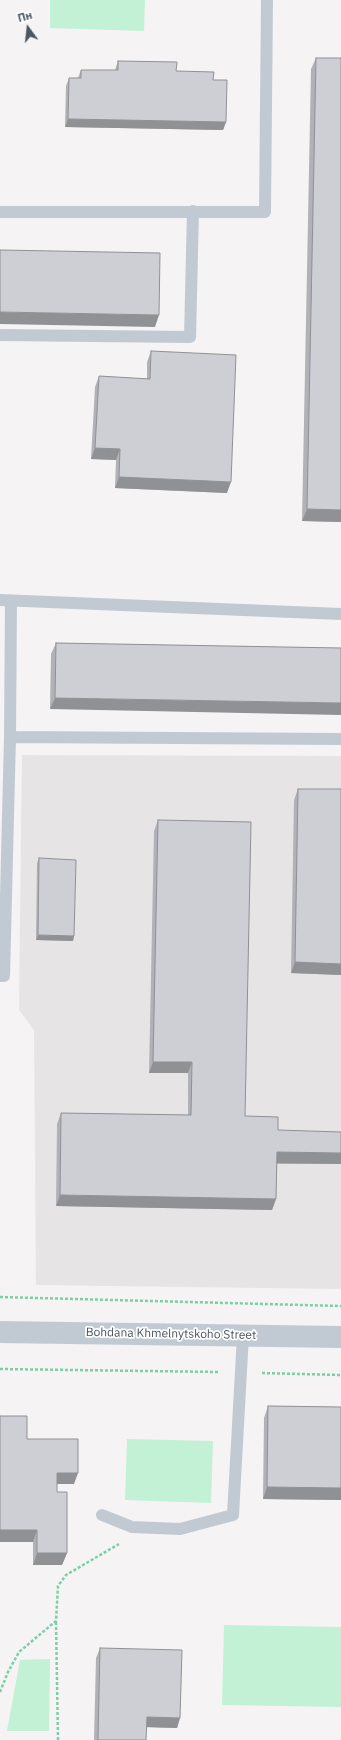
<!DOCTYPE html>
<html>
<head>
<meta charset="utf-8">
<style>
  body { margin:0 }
  #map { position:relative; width:341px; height:1740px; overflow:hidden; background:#f5f3f3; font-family:"IBM Plex Sans",sans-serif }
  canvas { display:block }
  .north { position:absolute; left:8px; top:8px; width:40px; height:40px; -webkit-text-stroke:3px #fff; paint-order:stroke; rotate:345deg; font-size:11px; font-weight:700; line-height:16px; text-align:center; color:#4a5661 }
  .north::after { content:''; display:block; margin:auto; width:14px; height:18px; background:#4a5661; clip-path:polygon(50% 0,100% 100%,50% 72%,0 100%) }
</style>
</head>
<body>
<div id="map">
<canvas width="341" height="1740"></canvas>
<div class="north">Пн</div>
</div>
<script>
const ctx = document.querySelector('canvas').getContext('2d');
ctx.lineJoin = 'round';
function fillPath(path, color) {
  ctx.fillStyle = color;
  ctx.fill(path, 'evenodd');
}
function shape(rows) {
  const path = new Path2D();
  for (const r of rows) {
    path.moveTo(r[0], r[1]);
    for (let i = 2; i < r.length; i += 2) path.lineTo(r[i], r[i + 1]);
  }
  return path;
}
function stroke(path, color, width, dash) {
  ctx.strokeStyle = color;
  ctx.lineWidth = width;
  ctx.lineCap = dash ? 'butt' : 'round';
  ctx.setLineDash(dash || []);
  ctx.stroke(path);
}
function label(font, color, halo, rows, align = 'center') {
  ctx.font = font + ' "IBM Plex Sans",sans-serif';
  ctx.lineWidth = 3.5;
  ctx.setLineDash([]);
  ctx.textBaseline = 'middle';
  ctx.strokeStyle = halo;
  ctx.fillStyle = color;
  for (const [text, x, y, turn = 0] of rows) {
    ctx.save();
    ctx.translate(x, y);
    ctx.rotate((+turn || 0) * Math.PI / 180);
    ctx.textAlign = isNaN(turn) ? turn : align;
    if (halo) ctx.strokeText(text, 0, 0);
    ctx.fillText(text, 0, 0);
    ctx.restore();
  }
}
fillPath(shape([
  [22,755,341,756,341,1289,36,1285,34,1030,19,1010]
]), '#e6e4e5');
fillPath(shape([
  [50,0,145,0,144,31,50,28],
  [127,1439,213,1441,211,1503,125,1500],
  [224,1625,341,1627,341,1707,222,1705],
  [50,1659,49,1731,7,1731,20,1660]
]), '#c3f1d5');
stroke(shape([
  [0,1297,341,1306],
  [0,1369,219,1372],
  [262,1373,341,1375],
  [56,1622,58,1740],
  [0,1692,8,1672,19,1652,56,1621,58,1586,66,1575,119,1544]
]), '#7ad0a6', 2.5, [3, 2]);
stroke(shape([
  [0,212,265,212,267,0],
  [0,335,190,337,193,211],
  [0,600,341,614],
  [10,737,11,601],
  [0,976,4,976,10,737,341,739],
  [102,1515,132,1527,180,1529,233,1515,243,1335]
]), '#c1cad2', 12);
stroke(shape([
  [0,1332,341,1337]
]), '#c1cad2', 22);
fillPath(shape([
  [316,58,341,522,302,521,311,69],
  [118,61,176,71,213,80,226,122,223,130,65,127,66,86,69,78,78,78,81,70,115,70],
  [151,351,227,493,115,488,116,460,91,459,95,387,99,376,147,379,147,362],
  [56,643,341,648,50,709,51,654],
  [298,789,341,789,341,975,291,973,294,800],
  [158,820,245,1116,278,1130,341,1164,277,1164,276,1199,272,1210,56,1206,57,1124,61,1113,188,1115,188,1073,149,1073,154,831],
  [39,858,74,936,73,941,36,940,37,863],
  [268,1406,341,1407,341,1500,263,1499,264,1418],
  [27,1439,74,1484,57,1484,57,1492,67,1553,62,1565,33,1565,33,1542],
  [100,1648,180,1718,177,1728,146,1727,146,1740,94,1740,96,1658]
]), '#b0b2b7');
fillPath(shape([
  [68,119,226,122,223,130,65,127],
  [0,312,159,315,155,327,0,324],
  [95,448,120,449,116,460,91,459],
  [119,477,231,482,227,493,115,488],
  [307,509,341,510,341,522,302,521],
  [55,698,341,703,341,715,50,709],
  [38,935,74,936,73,941,36,940],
  [295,962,341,964,341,975,291,973],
  [153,1062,192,1062,188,1073,149,1073],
  [277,1152,341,1153,341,1164,273,1163],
  [60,1195,276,1199,272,1210,56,1206],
  [57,1473,78,1473,74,1484,53,1484],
  [267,1487,341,1488,341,1500,263,1499],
  [0,1530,37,1530,33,1542,0,1542],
  [37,1553,67,1553,62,1565,33,1565],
  [147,1717,180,1718,177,1728,143,1727]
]), '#909195');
const building = shape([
  [316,58,341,58,341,510,307,509,316,58],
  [118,61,177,62,176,71,214,72,213,80,227,80,226,122,68,119,69,78,81,78,81,70,118,70,118,61],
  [0,250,160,253,159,315,0,312,0,250],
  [151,351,236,355,231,482,119,477,120,449,95,448,99,376,150,379,151,351],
  [56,643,341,648,341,703,55,698,56,643],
  [298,789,341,789,341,964,295,962,298,789],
  [158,820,251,822,245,1116,278,1117,278,1130,341,1132,341,1153,277,1152,276,1199,60,1195,61,1113,191,1115,192,1062,153,1062,158,820],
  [39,858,76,860,74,936,38,935,39,858],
  [268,1406,341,1407,341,1488,267,1487,268,1406],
  [0,1416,27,1416,27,1439,78,1439,78,1473,57,1473,57,1492,67,1492,67,1553,37,1553,37,1530,0,1530,0,1416],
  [100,1648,182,1650,180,1718,147,1717,146,1740,98,1740,100,1648]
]);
fillPath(building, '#cdcfd5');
stroke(building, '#909195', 1);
label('12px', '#4a5661', '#fff', [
  ["Bohdana Khmelnytskoho Street",171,1334,1]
]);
</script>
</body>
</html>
